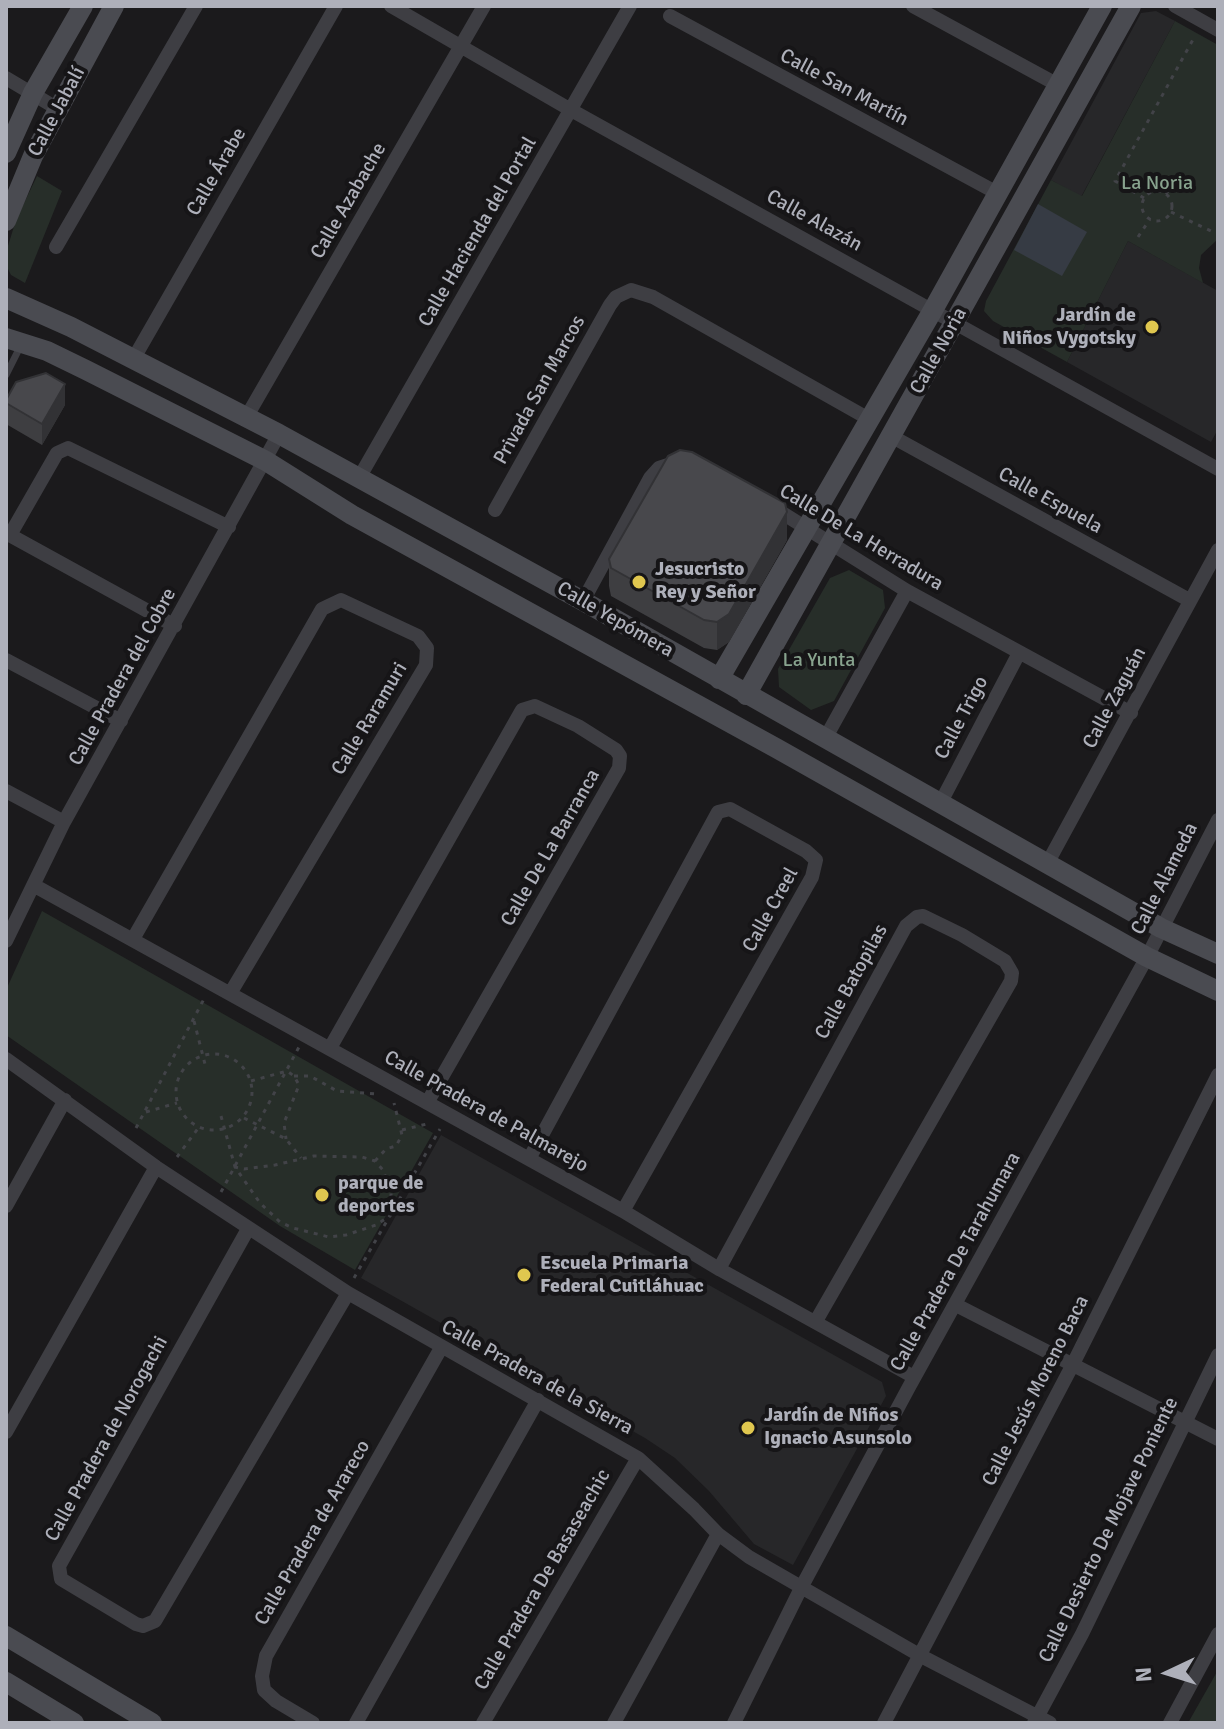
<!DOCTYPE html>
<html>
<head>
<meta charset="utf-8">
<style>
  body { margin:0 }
  #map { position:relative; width:1224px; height:1729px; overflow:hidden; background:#1b1a1c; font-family:Signika,sans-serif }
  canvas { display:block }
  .frame { position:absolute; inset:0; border:8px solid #aeb0ba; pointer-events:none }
  .north { position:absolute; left:1128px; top:1633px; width:80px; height:80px; -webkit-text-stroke:6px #161517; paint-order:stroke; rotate:266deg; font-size:22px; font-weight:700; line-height:32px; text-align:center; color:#aeb0ba }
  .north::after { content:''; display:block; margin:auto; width:28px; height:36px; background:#aeb0ba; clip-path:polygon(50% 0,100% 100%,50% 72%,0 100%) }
</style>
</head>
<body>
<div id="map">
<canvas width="1224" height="1729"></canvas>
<div class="frame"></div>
<div class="north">N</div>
</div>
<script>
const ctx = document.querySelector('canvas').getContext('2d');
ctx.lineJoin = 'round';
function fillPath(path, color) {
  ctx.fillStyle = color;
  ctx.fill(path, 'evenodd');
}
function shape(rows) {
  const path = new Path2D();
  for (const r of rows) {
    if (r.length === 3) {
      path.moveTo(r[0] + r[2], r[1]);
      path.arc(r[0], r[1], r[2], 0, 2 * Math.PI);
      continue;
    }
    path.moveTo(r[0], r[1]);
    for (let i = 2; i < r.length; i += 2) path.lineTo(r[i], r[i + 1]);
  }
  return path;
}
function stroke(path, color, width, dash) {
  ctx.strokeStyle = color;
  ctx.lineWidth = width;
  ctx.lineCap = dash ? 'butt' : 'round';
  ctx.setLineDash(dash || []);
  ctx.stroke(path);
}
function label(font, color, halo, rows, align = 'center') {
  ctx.font = font + ' Signika,sans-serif';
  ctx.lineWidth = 8;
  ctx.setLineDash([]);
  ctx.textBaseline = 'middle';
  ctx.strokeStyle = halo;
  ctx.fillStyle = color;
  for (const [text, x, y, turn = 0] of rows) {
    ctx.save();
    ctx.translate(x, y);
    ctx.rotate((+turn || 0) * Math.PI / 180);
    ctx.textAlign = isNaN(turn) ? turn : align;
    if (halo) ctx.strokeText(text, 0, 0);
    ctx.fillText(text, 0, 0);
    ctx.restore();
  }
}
fillPath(shape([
  [1156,11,1175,21,1081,197,1051,180,1141,13],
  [1128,241,1218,291,1218,429,1211,442,1067,362],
  [441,1135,882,1382,886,1396,793,1565,754,1544,709,1491,675,1458,645,1438,361,1278]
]), '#272729');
fillPath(shape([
  [1175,21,1218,45,1218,239,1201,255,1199,268,1203,283,1128,241,1067,362,993,321,984,311,986,301,1051,180,1082,196],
  [37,176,62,191,25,283,11,275,6,265,7,249,16,220],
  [849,570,883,590,885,608,834,701,811,710,779,687,778,669,830,578],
  [42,911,433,1133,355,1270,280,1226,6,1035,6,990],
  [1218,1670,1218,1723,1188,1723]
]), '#272e29');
fillPath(shape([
  [1038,204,1087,232,1062,276,1014,250]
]), '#363b44');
stroke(shape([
  [1157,206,15],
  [1166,194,1179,175],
  [1144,198,1115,181,1195,36],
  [1171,212,1211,231],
  [1138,237,1150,219],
  [194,1021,206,1068],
  [214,1092,38],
  [294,1076,310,1076,337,1091,378,1094],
  [251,1081,287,1071,294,1076,299,1085,284,1123,286,1139],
  [146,1112,177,1103],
  [221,1116,235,1167,260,1203,280,1222,293,1228,329,1237,346,1235,376,1225,391,1215,391,1192,383,1170,375,1161,362,1157,314,1156,275,1165,244,1169,235,1167],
  [244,1118,286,1139,301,1158],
  [136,1128,205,997],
  [402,1130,431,1123],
  [177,1157,199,1127],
  [375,1161,386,1149,396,1146,402,1135,394,1103],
  [221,1192,299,1047],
  [354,1278,440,1129]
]), '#424348', 3, [4, 6]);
stroke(shape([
  [6,375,21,345]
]), '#3e3e43', 7);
stroke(shape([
  [391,6,571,110,1218,469],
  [913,6,1058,85],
  [1175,6,1218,30],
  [670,16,999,194],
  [6,78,58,109],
  [56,247,196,6],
  [134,358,336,6],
  [247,416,484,6],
  [891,436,1189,600],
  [359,478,630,6],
  [771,506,907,591,1131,713],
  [495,510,610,305,616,297,631,290,653,297,869,419],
  [6,533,175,626],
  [10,535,57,453,68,448,229,527],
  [583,601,650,478,659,468,677,462],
  [6,660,121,721],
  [826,737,907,591],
  [6,791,64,822],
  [941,802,1019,653],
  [1047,864,1218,550],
  [35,886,623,1211,719,1269,914,1377],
  [133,939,322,609,341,600,418,636,427,648,426,665,231,992],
  [6,941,64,822,279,434],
  [330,1048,522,710,535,706,578,726,616,750,620,756,619,768,427,1103],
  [6,1059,156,1167,348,1293,638,1458,694,1509,718,1534,749,1557,921,1656,1050,1723],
  [529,1159,718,812,730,809,806,851,816,860,812,877,623,1211],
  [6,1206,65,1100],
  [248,1229,59,1566,61,1579,136,1624,143,1626,155,1621,348,1293],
  [719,1269,906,926,917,917,923,916,962,935,1005,961,1012,973,1011,981,816,1321],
  [956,1305,1218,1439],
  [6,1432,156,1167],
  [313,1723,276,1701,264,1690,262,1676,266,1656,441,1348],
  [356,1723,538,1400],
  [483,1723,638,1458],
  [614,1723,718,1534],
  [734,1723,801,1588,909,1387,1147,957,1218,820],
  [884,1723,1072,1366,1218,1075],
  [1034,1723,1082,1634,1218,1355],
  [1170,1723,1218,1634]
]), '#3e3e43', 14);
stroke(shape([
  [6,153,33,93,83,6],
  [6,221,33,156,114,6],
  [6,298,71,327,279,434,583,601,1161,928,1218,954],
  [6,338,47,351,86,370,266,461,352,515,776,748,1147,957,1218,991],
  [719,679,933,310,1102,6],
  [746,695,1131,6],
  [6,1636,152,1723],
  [6,1682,74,1723]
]), '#4a4b51', 20);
fillPath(shape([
  [6,400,65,405,42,445,6,424],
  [787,540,729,642,717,650,704,648,611,596,609,586,609,559]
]), '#3e3e41');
fillPath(shape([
  [65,384,65,405,42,445,42,424],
  [787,512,787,540,729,642,717,650,717,622]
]), '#323235');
const building = shape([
  [46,373,65,384,42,424,6,403,6,400,16,382,46,373],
  [680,450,692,452,785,503,787,512,729,614,717,622,704,620,611,568,609,559,668,456,680,450]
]);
fillPath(building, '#48484c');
stroke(building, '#323235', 2);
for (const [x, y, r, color] of [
  [1152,327,8,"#e0c74f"],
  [639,582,8,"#e0c74f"],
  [322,1195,8,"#e0c74f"],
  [524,1275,8,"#e0c74f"],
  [748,1428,8,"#e0c74f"]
]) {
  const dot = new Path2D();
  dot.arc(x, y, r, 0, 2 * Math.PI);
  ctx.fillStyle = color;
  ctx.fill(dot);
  stroke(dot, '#161517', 3);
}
label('20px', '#aeb0ba', '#161517', [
  ["Calle San Martín",844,88,28],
  ["Calle Jabalí",57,112,-62],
  ["Calle Árabe",217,172,-60],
  ["Calle Azabache",349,201,-60],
  ["Calle Alazán",814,221,29],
  ["Calle Hacienda del Portal",478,232,-60],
  ["Calle Noria",939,351,-61],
  ["Privada San Marcos",540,390,-61],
  ["Calle Espuela",1050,501,29],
  ["Calle De La Herradura",861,538,31],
  ["Calle Yepómera",615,620,30],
  ["Calle Pradera del Cobre",123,677,-61],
  ["Calle Zaguán",1115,698,-62],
  ["Calle Trigo",962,718,-62],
  ["Calle Raramuri",370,719,-59],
  ["Calle De La Barranca",551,848,-60],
  ["Calle Alameda",1165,879,-63],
  ["Calle Creel",771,910,-61],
  ["Calle Batopilas",852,982,-61],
  ["Calle Pradera de Palmarejo",486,1112,29],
  ["Calle Pradera De Tarahumara",956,1262,-61],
  ["Calle Pradera de la Sierra",537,1378,29],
  ["Calle Jesús Moreno Baca",1036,1391,-63],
  ["Calle Pradera de Norogachi",107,1439,-61],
  ["Calle Desierto De Mojave Poniente",1109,1530,-64],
  ["Calle Pradera de Arareco",313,1533,-60],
  ["Calle Pradera De Basaseachic",543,1580,-60]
]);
label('20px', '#88a38e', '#161517', [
  ["La Noria",1157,184],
  ["La Yunta",819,661]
]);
label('bold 20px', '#aeb0ba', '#161517', [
  ["Jardín de",1136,316,"right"],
  ["Niños Vygotsky",1136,339,"right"],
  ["Jesucristo",655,570],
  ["Rey y Señor",655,593],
  ["parque de",338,1184],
  ["deportes",338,1207],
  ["Escuela Primaria",540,1264],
  ["Federal Cuitláhuac",540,1287],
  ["Jardín de Niños",764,1416],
  ["Ignacio Asunsolo",764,1439]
], 'left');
</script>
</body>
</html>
